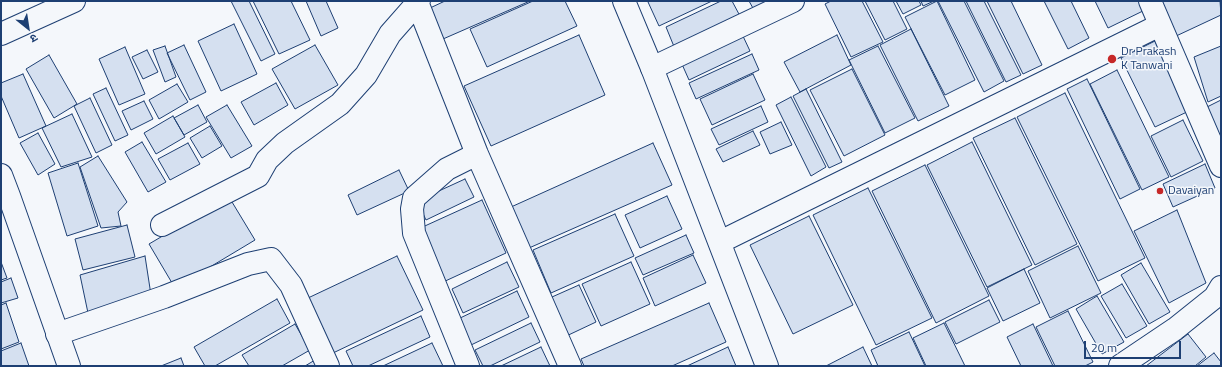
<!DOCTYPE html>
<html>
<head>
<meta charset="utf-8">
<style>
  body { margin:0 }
  #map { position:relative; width:1222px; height:367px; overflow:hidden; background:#f4f7fb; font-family:"Titillium Web","Noto Sans Devanagari",sans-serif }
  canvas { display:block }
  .frame { position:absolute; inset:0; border:2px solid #1d3f73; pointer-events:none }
  .north { position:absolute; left:8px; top:8px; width:40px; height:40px; -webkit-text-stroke:3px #f4f7fb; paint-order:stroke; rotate:150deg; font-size:11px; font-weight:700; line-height:16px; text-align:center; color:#1d3f73 }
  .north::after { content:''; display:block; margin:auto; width:14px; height:18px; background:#1d3f73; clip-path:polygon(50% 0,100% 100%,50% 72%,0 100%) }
  .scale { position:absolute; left:1084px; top:341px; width:97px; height:18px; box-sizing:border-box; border:2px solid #1d3f73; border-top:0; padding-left:5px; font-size:12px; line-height:14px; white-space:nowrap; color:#1d3f73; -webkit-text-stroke:3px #f4f7fb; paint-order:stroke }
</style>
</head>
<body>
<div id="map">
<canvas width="1222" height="367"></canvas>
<div class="frame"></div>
<div class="north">उ</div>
<div class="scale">20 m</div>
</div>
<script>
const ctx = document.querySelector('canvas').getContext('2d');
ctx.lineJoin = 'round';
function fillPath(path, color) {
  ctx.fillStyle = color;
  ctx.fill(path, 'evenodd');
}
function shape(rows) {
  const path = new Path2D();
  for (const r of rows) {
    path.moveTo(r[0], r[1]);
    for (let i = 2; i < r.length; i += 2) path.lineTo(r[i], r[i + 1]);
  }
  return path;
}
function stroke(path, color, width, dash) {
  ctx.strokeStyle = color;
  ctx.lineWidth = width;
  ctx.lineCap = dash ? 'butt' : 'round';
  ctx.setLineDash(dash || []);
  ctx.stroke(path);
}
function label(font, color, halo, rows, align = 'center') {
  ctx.font = font + ' "Titillium Web",sans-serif';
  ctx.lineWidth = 3;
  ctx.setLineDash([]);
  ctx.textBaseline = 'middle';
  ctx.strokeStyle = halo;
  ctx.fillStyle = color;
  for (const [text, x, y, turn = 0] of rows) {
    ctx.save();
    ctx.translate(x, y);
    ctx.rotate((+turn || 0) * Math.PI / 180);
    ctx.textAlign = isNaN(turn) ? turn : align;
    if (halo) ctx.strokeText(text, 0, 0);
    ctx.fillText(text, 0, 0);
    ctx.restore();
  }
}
const building = shape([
  [231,1,249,1,275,54,261,61,231,1],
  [253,1,291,1,310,40,279,54,253,1],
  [306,1,326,1,338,28,321,36,306,1],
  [445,1,530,1,443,39,430,8,445,1],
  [533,1,565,1,577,26,487,67,470,29,533,1],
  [650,1,712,1,659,26,648,2,650,1],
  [721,1,732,1,740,16,675,49,666,27,721,1],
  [749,1,775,1,754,10,749,1],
  [831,1,862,1,883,42,851,57,825,4,831,1],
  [865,1,893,1,907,29,885,40,865,1],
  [896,1,919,1,921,5,903,14,896,1],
  [921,1,934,1,923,6,921,1],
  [937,1,975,80,945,95,905,17,937,1],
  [938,1,964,1,1004,81,984,92,938,1],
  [966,1,984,1,1021,75,1006,82,966,1],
  [987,1,1011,1,1042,65,1023,74,987,1],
  [1044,1,1071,1,1089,38,1068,49,1044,1],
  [1095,1,1143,1,1147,9,1108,28,1095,1],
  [1163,1,1220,1,1221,15,1174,37,1158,3,1163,1],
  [234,24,257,74,221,91,198,41,234,24],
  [911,29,949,106,918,121,880,45,911,29],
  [742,34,750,51,689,80,681,62,742,34],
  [579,35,605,95,491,146,464,86,579,35],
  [837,35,851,65,800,92,784,62,837,35],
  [1155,41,1189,111,1155,127,1121,58,1155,41],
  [184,45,206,92,190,100,167,53,184,45],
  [315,45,338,85,295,109,272,69,315,45],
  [165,46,176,77,165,82,153,50,165,46],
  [878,46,915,118,885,133,849,60,878,46],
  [1221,46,1221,96,1208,102,1194,57,1221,46],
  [125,47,145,94,119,105,99,59,125,47],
  [147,50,158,72,143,79,132,57,147,50],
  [752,54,759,70,696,99,689,83,752,54],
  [49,55,77,104,54,118,26,69,49,55],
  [852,69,885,135,844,156,810,90,852,69],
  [1117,70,1169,177,1142,190,1090,84,1117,70],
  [23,74,46,126,19,138,1,96,1,83,23,74],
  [753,74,765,100,712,125,700,99,753,74],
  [1087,79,1140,189,1120,199,1067,89,1087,79],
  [276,83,288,105,254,125,241,102,276,83],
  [177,84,188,102,159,119,149,100,177,84],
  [106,88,128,135,115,141,93,94,106,88],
  [806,89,842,162,829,168,793,96,806,89],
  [1065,93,1145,258,1098,281,1017,117,1065,93],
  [791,97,826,167,811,176,776,105,791,97],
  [90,98,112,145,96,153,74,106,90,98],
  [1221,100,1221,141,1205,108,1221,100],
  [144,101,153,119,131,130,122,111,144,101],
  [198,105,207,122,184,135,174,118,198,105],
  [227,105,252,146,231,158,206,117,227,105],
  [761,106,768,122,719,145,711,129,761,106],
  [72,114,92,157,61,167,42,128,72,114],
  [173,116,185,137,156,154,144,133,173,116],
  [1015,118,1077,244,1035,265,973,138,1015,118],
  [1183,120,1203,161,1171,177,1151,136,1183,120],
  [781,122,792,145,770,154,760,132,781,122],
  [210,126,222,146,202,158,190,138,210,126],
  [753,131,760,145,723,162,716,149,753,131],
  [38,133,55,164,38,175,20,143,38,133],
  [142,142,166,182,148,192,125,152,142,142],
  [972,142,1032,265,987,287,927,165,972,142],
  [188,143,200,164,170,180,158,159,188,143],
  [653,143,672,185,529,248,511,207,653,143],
  [98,156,127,202,118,212,121,226,101,228,80,167,98,156],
  [78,163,98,226,67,236,48,173,78,163],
  [1205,164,1215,188,1173,207,1163,184,1205,164],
  [925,165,989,296,936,323,872,191,925,165],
  [399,170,409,191,357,215,348,195,399,170],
  [465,179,474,197,426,220,417,201,465,179],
  [868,188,932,318,876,345,813,215,868,188],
  [667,196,682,229,640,248,625,215,667,196],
  [229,197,255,240,175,288,149,244,229,197],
  [482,200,506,253,441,283,416,230,482,200],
  [1177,210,1206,283,1169,303,1134,231,1177,210],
  [615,214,634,256,551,293,533,250,615,214],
  [809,216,853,305,793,334,750,245,809,216],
  [127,225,135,257,83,270,75,239,127,225],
  [686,235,694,253,643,275,635,258,686,235],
  [1078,246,1101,293,1050,318,1028,271,1078,246],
  [693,255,706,283,655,306,643,278,693,255],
  [145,256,151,295,88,313,80,275,145,256],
  [397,256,423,310,333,353,308,298,397,256],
  [1,262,7,278,1,280,1,262],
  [507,262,519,287,463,313,452,289,507,262],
  [631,262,650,304,601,326,582,284,631,262],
  [1141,263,1170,312,1149,324,1121,275,1141,263],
  [1024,269,1040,303,1003,321,987,288,1024,269],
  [11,278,18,298,1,303,1,282,11,278],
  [1122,284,1147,326,1126,338,1101,296,1122,284],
  [579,285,596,322,560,339,543,301,579,285],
  [517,291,529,317,471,345,458,319,517,291],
  [1097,296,1124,342,1102,354,1076,309,1097,296],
  [277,299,290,323,215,366,205,366,194,347,277,299],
  [989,300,1000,322,956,344,945,322,989,300],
  [6,303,19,342,1,349,1,305,6,303],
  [709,303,726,342,672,366,584,366,581,359,709,303],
  [1068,311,1093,362,1085,366,1055,366,1036,327,1068,311],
  [421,316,430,337,368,366,353,366,346,351,421,316],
  [531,323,540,342,490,366,483,366,475,350,531,323],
  [944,323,965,366,926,366,913,338,944,323],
  [295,324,310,350,282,366,249,366,242,355,295,324],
  [1033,324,1053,366,1021,366,1007,337,1033,324],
  [909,332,925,366,878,366,871,350,909,332],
  [1188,334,1206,357,1195,366,1146,366,1188,334],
  [21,343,29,366,1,366,1,351,21,343],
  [432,343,443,366,383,366,432,343],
  [541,347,550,366,501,366,541,347],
  [728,347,736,366,687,366,728,347],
  [863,347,872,366,826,366,863,347],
  [1214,353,1221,362,1221,366,1197,366,1214,353],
  [181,358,184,366,161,366,181,358],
  [315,360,318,366,305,366,315,360]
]);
fillPath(building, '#d5e0f0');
stroke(building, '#1d3f73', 1);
const minor = shape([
  [1150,1,1221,166],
  [417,2,477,154,570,366],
  [652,68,793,1],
  [162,225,258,176,267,160,285,143,340,104,366,75,390,34,419,1],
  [720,242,1160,25],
  [57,334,164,297,248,264,271,259,291,285,328,366],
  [468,366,414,233,412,209,414,198,447,169,477,154],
  [1120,366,1175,329,1215,297,1221,287]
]);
const tertiary = shape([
  [624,1,652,68,767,366],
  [1,175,9,196,69,366]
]);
const secondary = shape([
  [1,34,74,1]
]);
stroke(minor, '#1d3f73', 24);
stroke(tertiary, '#1d3f73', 24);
stroke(secondary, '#1d3f73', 24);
stroke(minor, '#f4f7fb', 22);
stroke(tertiary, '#f4f7fb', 22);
stroke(secondary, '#f4f7fb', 22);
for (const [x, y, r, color] of [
  [1112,59,5,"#c62828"],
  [1160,191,4,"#c62828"]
]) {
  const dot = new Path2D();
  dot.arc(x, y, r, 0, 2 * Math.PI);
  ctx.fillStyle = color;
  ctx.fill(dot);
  stroke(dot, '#f4f7fb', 1.5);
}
label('12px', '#1d3f73', '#f4f7fb', [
  ["Dr Prakash",1121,52],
  ["K Tanwani",1121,66],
  ["Davaiyan",1168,191]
], 'left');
</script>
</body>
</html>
